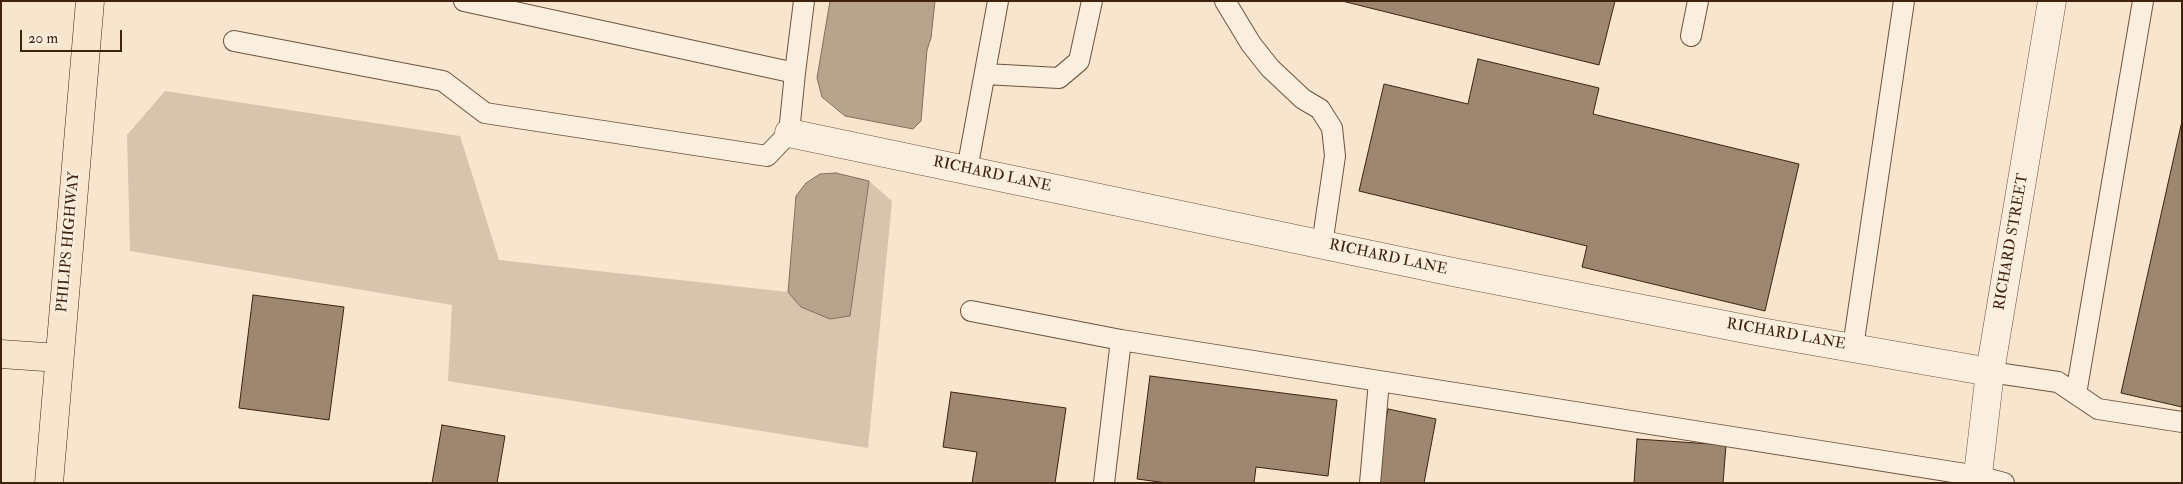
<!DOCTYPE html>
<html>
<head>
<meta charset="utf-8">
<style>
  body { margin:0 }
  #map { position:relative; width:2183px; height:484px; overflow:hidden; background:#f7e5cd; font-family:"IM FELL Double Pica",serif }
  canvas { display:block }
  .frame { position:absolute; inset:0; border:2px solid #3e220e; pointer-events:none }
  .scale { position:absolute; left:20px; top:30px; width:102px; height:22px; box-sizing:border-box; border:2px solid #3e220e; border-top:0; padding-left:6px; font-size:15px; line-height:18px; white-space:nowrap; color:#3e220e; -webkit-text-stroke:4px #faeede; paint-order:stroke }
</style>
</head>
<body>
<div id="map">
<canvas width="2183" height="484"></canvas>
<div class="frame"></div>
<div class="scale">20 m</div>
</div>
<script>
const ctx = document.querySelector('canvas').getContext('2d');
ctx.lineJoin = 'round';
function fillPath(path, color) {
  ctx.fillStyle = color;
  ctx.fill(path, 'evenodd');
}
function shape(rows) {
  const path = new Path2D();
  for (const r of rows) {
    path.moveTo(r[0], r[1]);
    for (let i = 2; i < r.length; i += 2) path.lineTo(r[i], r[i + 1]);
  }
  return path;
}
function stroke(path, color, width, dash) {
  ctx.strokeStyle = color;
  ctx.lineWidth = width;
  ctx.lineCap = dash ? 'butt' : 'round';
  ctx.setLineDash(dash || []);
  ctx.stroke(path);
}
function label(font, color, halo, rows, align = 'center') {
  ctx.font = font + ' "IM FELL Double Pica",serif';
  ctx.lineWidth = 4.5;
  ctx.setLineDash([]);
  ctx.textBaseline = 'middle';
  ctx.strokeStyle = halo;
  ctx.fillStyle = color;
  for (const [text, x, y, turn = 0] of rows) {
    ctx.save();
    ctx.translate(x, y);
    ctx.rotate((+turn || 0) * Math.PI / 180);
    ctx.textAlign = isNaN(turn) ? turn : align;
    if (halo) ctx.strokeText(text, 0, 0);
    ctx.fillText(text, 0, 0);
    ctx.restore();
  }
}
fillPath(shape([
  [165,91,460,136,499,260,788,292,801,307,850,315,869,181,892,201,868,448,448,381,452,305,130,251,127,135]
]), '#d8c4ad');
const water = shape([
  [830,1,935,1,931,38,927,50,921,121,913,129,845,116,822,97,817,78,830,1],
  [836,173,869,181,850,316,830,319,801,307,788,292,796,196,806,183,820,174,836,173]
]);
fillPath(water, '#b8a38c');
stroke(water, '#876f5a', 1);
const building = shape([
  [1342,1,1615,1,1599,65,1342,1],
  [1478,59,1599,88,1593,114,1799,164,1765,311,1582,267,1587,246,1359,191,1384,84,1468,104,1478,59],
  [2182,121,2182,407,2121,393,2182,121],
  [253,295,344,307,329,420,239,408,253,295],
  [1150,376,1337,400,1328,476,1256,467,1254,483,1167,483,1137,479,1150,376],
  [951,392,1066,408,1055,483,972,483,977,452,943,447,951,392],
  [1388,409,1436,419,1424,483,1374,483,1388,409],
  [442,425,505,436,497,483,432,483,442,425],
  [1637,439,1726,445,1723,483,1634,483,1637,439]
]);
fillPath(building, '#9e8771');
stroke(building, '#3e220e', 1);
const service = shape([
  [1225,1,1251,44,1270,68,1303,99,1320,109,1332,128,1335,156,1322,245],
  [1691,36,1698,1],
  [234,41,443,81,485,113,767,156,789,133,795,73,464,1],
  [795,73,804,1],
  [985,74,1059,78,1079,61,1092,1],
  [967,170,998,1],
  [971,311,1121,340],
  [1853,347,1904,1],
  [1990,372,2058,382,2098,409,2182,422],
  [2076,394,2143,1],
  [1104,483,1121,340,1978,476,2004,483],
  [1370,483,1379,381]
]);
const minor = shape([
  [789,133,1453,272,1761,332,1990,372]
]);
const tertiary = shape([
  [1977,483,1990,372,2052,1]
]);
const primary = shape([
  [1,354,59,358],
  [49,483,90,1]
]);
stroke(service, '#6c533e', 22);
stroke(minor, '#6c533e', 29);
stroke(tertiary, '#6c533e', 29);
stroke(primary, '#3e220e', 29);
stroke(service, '#faeede', 20);
stroke(minor, '#faeede', 28);
stroke(tertiary, '#faeede', 28);
stroke(primary, '#f7e5cd', 28);
label('15px', '#3e220e', '#faeede', [
  ["RICHARD LANE",992,175,12],
  ["PHILIPS HIGHWAY",69,242,-85],
  ["RICHARD STREET",2012,242,-80],
  ["RICHARD LANE",1388,258,12],
  ["RICHARD LANE",1786,335,10]
]);
</script>
</body>
</html>
